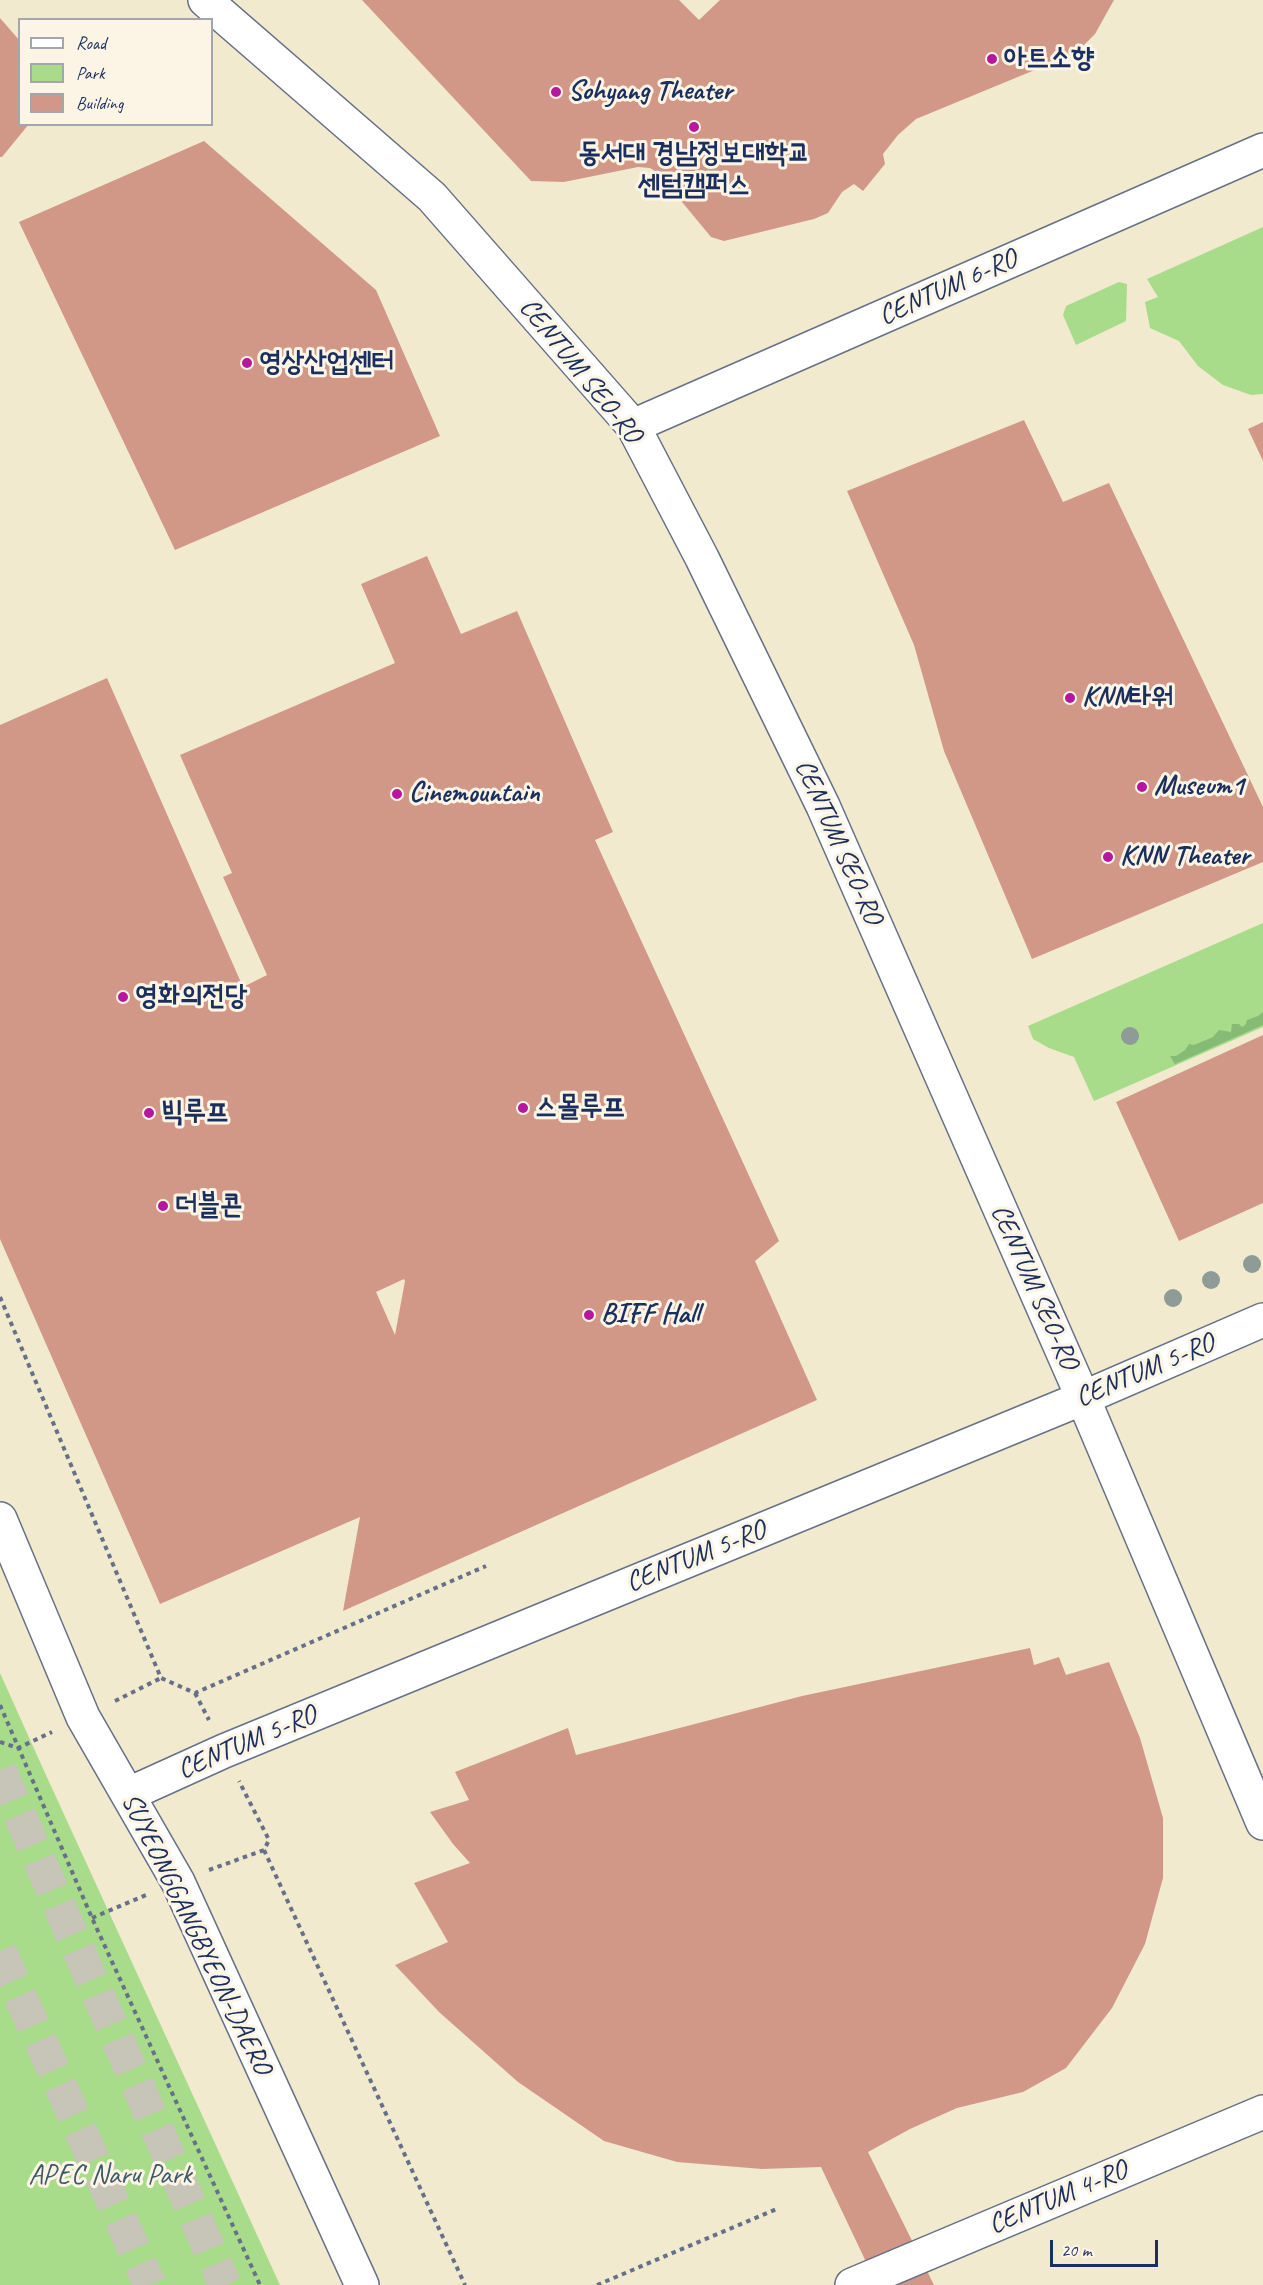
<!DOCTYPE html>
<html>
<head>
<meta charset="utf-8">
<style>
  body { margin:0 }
  #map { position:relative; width:1263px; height:2285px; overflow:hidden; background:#f1eacf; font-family:Caveat,sans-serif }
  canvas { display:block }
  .legend { position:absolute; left:18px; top:18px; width:195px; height:108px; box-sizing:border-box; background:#fcf5e5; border:2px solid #a2a6af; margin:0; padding:8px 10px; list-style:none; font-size:18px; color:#1b2f5e }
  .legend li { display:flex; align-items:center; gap:12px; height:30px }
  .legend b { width:30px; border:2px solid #a2a6af }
  .scale { position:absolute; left:1050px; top:2240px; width:108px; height:27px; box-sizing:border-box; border:3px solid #1b2f5e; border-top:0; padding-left:8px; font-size:18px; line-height:21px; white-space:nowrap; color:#1b2f5e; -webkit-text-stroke:4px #fcf5e5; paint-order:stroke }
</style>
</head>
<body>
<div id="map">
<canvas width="1263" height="2285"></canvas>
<ul class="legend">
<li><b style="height:8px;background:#fff"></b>Road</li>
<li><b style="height:16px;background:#a8db8a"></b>Park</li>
<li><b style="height:16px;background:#d29887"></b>Building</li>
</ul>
<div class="scale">20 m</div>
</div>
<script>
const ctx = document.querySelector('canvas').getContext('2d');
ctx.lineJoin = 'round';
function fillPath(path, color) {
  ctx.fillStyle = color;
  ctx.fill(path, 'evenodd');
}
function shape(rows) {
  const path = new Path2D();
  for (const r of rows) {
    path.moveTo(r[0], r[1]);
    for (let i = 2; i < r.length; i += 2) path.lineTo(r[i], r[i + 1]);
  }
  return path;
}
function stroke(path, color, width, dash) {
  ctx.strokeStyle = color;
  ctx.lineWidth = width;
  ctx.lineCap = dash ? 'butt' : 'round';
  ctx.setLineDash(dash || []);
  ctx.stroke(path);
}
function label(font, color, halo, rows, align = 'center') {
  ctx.font = font + ' Caveat,"Poor Story",sans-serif';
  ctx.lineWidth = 6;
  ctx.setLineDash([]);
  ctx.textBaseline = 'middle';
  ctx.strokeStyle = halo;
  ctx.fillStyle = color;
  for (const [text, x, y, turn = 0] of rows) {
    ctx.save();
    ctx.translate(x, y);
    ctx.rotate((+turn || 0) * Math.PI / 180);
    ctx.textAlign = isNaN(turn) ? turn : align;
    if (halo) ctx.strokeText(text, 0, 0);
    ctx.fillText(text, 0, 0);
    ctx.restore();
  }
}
fillPath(shape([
  [1263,227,1263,394,1251,395,1223,385,1198,366,1179,341,1150,328,1145,302,1158,297,1147,279],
  [1119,282,1127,284,1126,321,1076,345,1063,315,1066,306],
  [1263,923,1263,1027,1094,1101,1074,1057,1049,1048,1033,1039,1028,1026],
  [0,1673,45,1773,280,2285,0,2285]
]), '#a8db8a');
fillPath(shape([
  [1263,1012,1263,1025,1175,1064,1173,1061,1170,1056,1176,1056,1185,1050,1189,1044,1194,1045,1213,1037,1219,1030,1231,1032,1232,1024,1239,1024,1242,1027,1246,1024,1247,1020,1258,1016]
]), '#86bb76');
fillPath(shape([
  [362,0,679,0,699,20,720,0,1114,0,1095,34,1076,53,916,119,898,135,883,154,885,164,863,191,854,184,842,192,828,213,814,219,724,241,711,237,658,173,650,168,638,167,564,182,531,181],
  [0,18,20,41,20,124,29,124,2,157,0,157],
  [204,141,376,290,440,436,175,550,19,222],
  [1024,420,1063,502,1109,483,1263,807,1263,862,1032,959,944,751,914,645,847,491],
  [1263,422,1263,461,1248,429],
  [427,556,461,634,517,611,613,832,595,840,779,1241,755,1261,817,1400,343,1611,360,1517,160,1604,0,1239,0,725,107,678,243,987,267,975,223,877,232,873,180,755,395,663,361,584],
  [404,1279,405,1281,395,1335,376,1292],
  [1263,1035,1263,1203,1179,1241,1116,1102],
  [1030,1648,1034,1665,1059,1657,1066,1675,1109,1662,1140,1738,1163,1818,1163,1878,1145,1944,1112,2008,1066,2068,1023,2092,957,2108,910,2129,868,2152,934,2285,877,2285,821,2167,762,2169,677,2162,604,2141,518,2082,439,2012,395,1965,448,1942,414,1883,470,1863,453,1844,430,1812,469,1800,455,1772,568,1728,576,1755,802,1696]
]), '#d29887');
stroke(shape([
  [0,1770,225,2285],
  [0,1951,150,2285]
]), '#c6c5b8', 33, [33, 16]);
const minor = shape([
  [205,0,432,197,633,426,702,558,823,806,1083,1398,1263,1823],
  [633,426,1263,150],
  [129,1794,224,1751,1083,1398,1263,1320],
  [852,2285,1263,2112]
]);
const major = shape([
  [0,1519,83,1717,178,1882,362,2285]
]);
stroke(minor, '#667086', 36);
stroke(major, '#667086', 36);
stroke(shape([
  [0,1297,161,1678,195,1693,486,1566],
  [195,1693,209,1720],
  [115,1701,161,1678],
  [0,1705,92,1918,260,2285],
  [0,1742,18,1748,52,1732],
  [264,1850,465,2285],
  [209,1870,264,1850,269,1840,239,1781],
  [92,1918,146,1895],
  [597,2285,779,2208]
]), '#667086', 4, [4.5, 4.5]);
stroke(minor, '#fff', 33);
stroke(major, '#fff', 33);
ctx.fillStyle = '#8f9b97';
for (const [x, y] of [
  [1130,1036],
  [1252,1264],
  [1211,1280],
  [1173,1298]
]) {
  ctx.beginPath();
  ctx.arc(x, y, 9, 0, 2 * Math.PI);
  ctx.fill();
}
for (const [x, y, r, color] of [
  [992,59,6,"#b5179e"],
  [556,92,6,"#b5179e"],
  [694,127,6,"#b5179e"],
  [247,363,6,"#b5179e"],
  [1070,698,6,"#b5179e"],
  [1142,787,6,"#b5179e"],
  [397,794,6,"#b5179e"],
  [1108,857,6,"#b5179e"],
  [123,997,6,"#b5179e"],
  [523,1108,6,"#b5179e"],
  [149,1113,6,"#b5179e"],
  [163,1206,6,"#b5179e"],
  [589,1315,6,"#b5179e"]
]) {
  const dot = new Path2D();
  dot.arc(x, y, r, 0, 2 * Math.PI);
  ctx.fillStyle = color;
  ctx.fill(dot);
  stroke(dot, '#fcf5e5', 2);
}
label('bold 28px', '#1b2f5e', '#fcf5e5', [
  ["아트소향",1004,59],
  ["Sohyang Theater",568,92],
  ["동서대 경남정보대학교",694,154,"center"],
  ["센텀캠퍼스",694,186,"center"],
  ["영상산업센터",259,363],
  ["KNN타워",1082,698],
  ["Museum1",1154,787],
  ["Cinemountain",409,794],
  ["KNN Theater",1120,857],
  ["영화의전당",135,997],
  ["스몰루프",535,1108],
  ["빅루프",161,1113],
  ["더블콘",175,1206],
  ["BIFF Hall",601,1315]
], 'left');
label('28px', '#1b2f5e', '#fcf5e5', [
  ["CENTUM 6-RO",948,288,-24],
  ["CENTUM SEO-RO",580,371,51],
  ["CENTUM SEO-RO",838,842,66],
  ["CENTUM SEO-RO",1034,1287,66],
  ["CENTUM 5-RO",1145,1371,-23],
  ["CENTUM 5-RO",696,1557,-22],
  ["CENTUM 5-RO",247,1743,-23],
  ["SUYEONGGANGBYEON-DAERO",196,1934,64],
  ["CENTUM 4-RO",1058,2198,-23]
]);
label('28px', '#3e5a69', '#fcf5e5', [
  ["APEC Naru Park",110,2176]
]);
</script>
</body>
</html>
